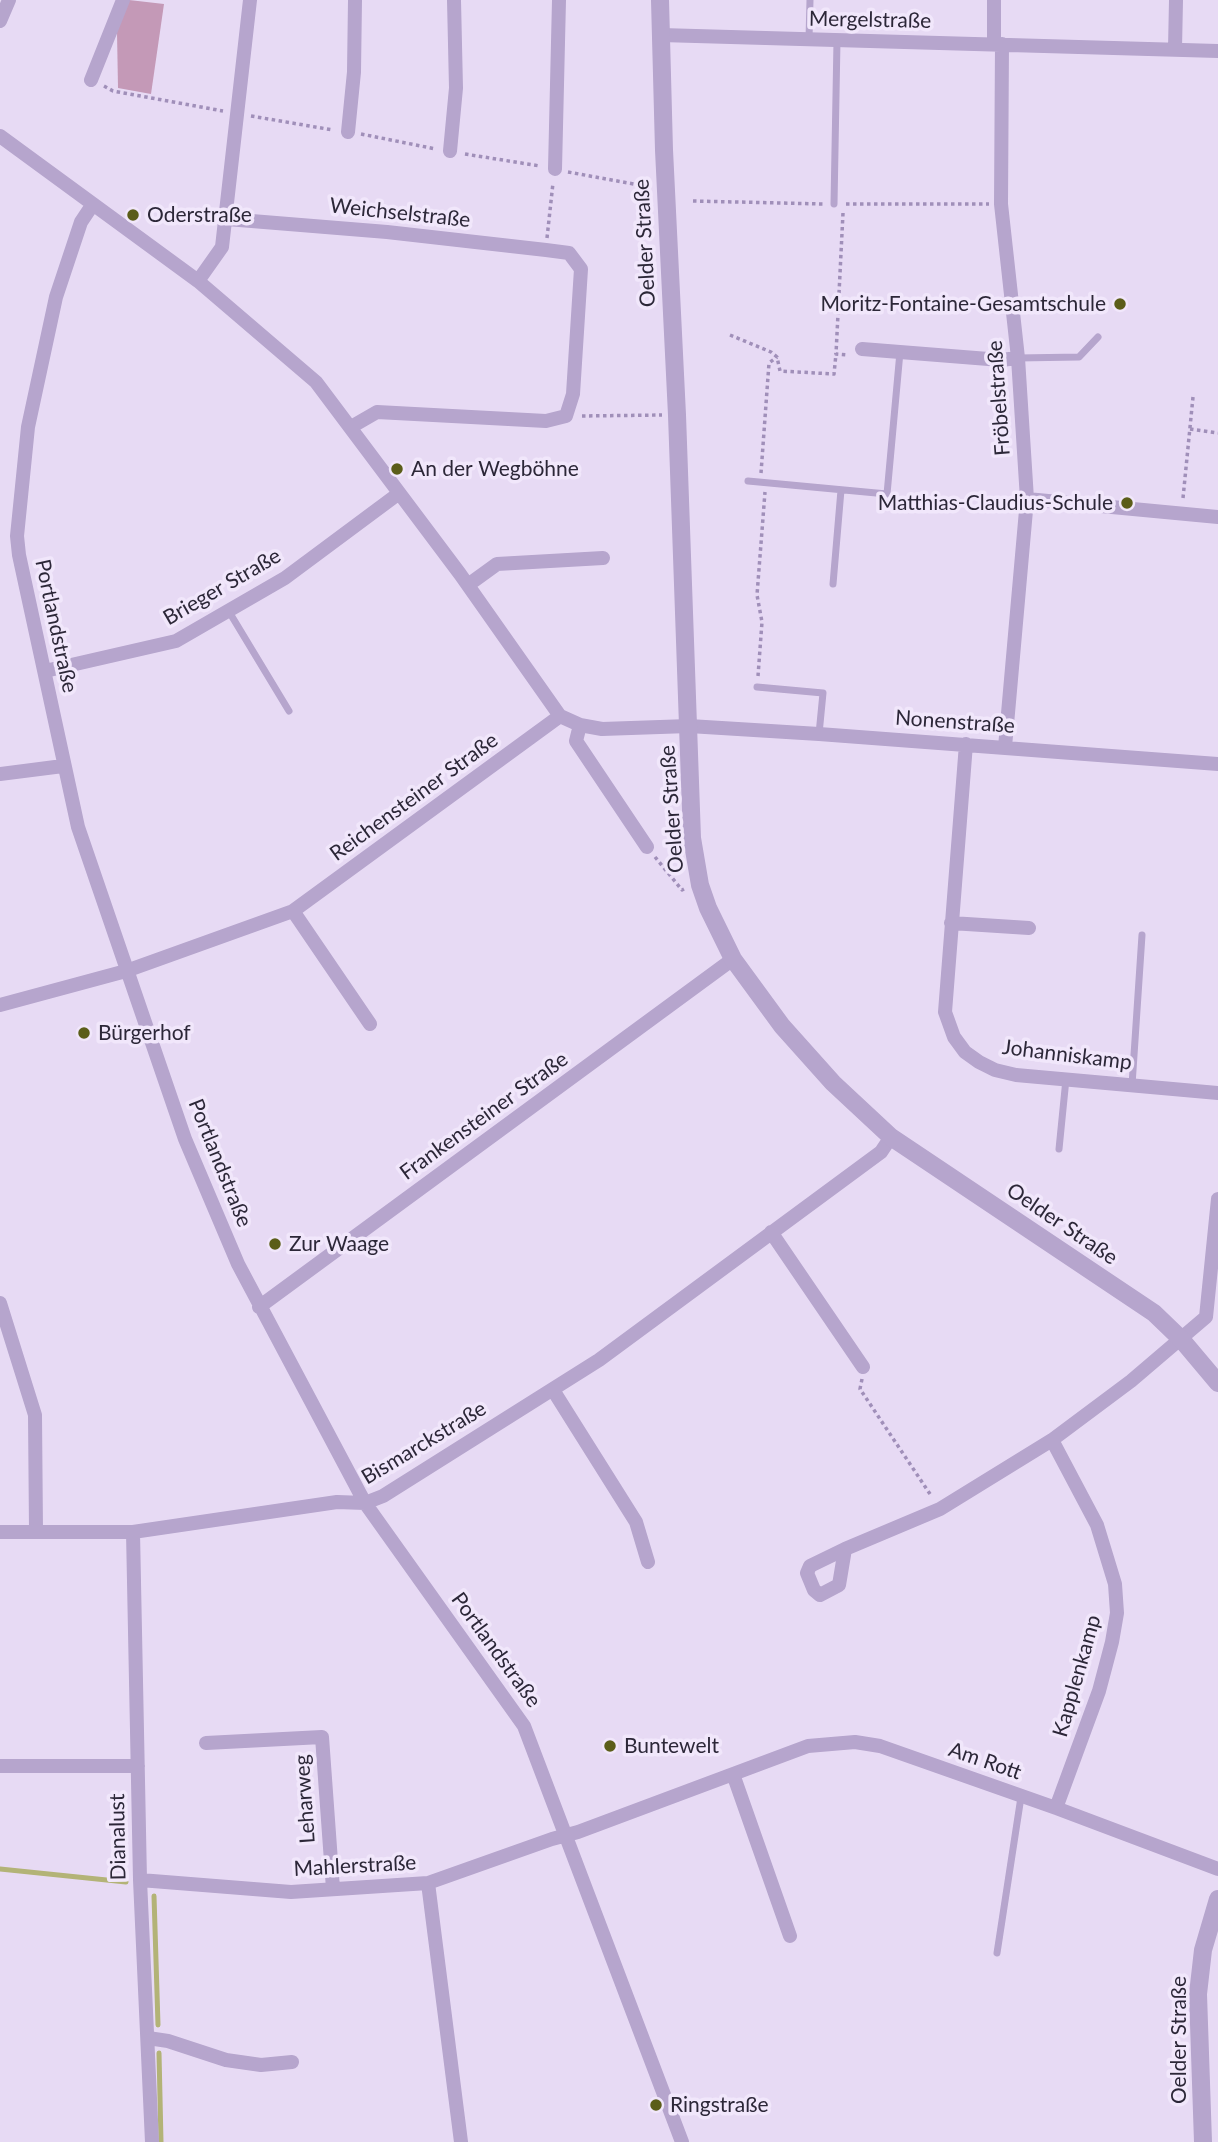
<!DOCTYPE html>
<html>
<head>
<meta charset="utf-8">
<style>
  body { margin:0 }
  canvas { display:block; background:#e7daf4 }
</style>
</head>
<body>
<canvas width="1218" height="2142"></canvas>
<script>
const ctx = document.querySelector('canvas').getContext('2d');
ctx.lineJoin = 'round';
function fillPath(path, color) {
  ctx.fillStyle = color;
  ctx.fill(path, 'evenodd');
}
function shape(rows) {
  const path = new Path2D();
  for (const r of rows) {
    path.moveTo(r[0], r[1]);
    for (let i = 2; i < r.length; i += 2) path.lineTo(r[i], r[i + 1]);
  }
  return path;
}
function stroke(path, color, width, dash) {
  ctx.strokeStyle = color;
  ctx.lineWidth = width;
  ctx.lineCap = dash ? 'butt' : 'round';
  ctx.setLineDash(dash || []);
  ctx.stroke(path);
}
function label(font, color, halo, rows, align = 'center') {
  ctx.font = font + ' Lato,sans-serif';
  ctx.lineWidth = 7;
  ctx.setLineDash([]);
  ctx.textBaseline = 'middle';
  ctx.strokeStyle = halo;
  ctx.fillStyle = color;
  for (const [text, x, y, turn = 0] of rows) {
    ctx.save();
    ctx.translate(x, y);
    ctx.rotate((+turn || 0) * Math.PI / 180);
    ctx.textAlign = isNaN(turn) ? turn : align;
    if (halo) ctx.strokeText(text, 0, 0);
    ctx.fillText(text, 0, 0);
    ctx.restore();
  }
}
fillPath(shape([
  [129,0,164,4,151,94,118,88,117,32]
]), '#c499b7');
stroke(shape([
  [0,1869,126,1882],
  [154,1896,158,2025],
  [159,2053,161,2142]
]), '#b3b377', 5);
stroke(shape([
  [104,86,113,91,223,111],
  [251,116,333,130],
  [361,134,436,149],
  [465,154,540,166],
  [568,172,650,187],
  [693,201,824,204],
  [846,204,989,204],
  [843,213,836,354,848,355],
  [547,238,553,183],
  [730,335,771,352,777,357,780,371,834,374,836,354],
  [582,416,662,415],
  [1190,429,1218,433],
  [761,473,769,363,777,357],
  [1183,498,1193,397],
  [758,676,762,622,757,595,765,492],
  [655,857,682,890,684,889],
  [862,1379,860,1389,932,1497]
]), '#a08fb9', 3.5, [3.5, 3.5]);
stroke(shape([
  [809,39,810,0],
  [834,204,837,41],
  [1018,358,1079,357,1098,337],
  [748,481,887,494,900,352],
  [833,584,841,490],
  [228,610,289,711],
  [757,687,823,693,819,734],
  [1132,1085,1142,935],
  [1059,1149,1066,1079],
  [997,1953,1021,1797]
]), '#b6a5cd', 7);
stroke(shape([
  [0,21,9,0],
  [661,35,1218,51],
  [994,44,994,0],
  [1002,44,1001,204,1018,358,1027,499,1005,747],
  [1175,49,1176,0],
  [91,80,123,0],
  [348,132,354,72,355,0],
  [0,136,198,281,316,382,460,574,560,716,580,725,602,729,689,726,819,734,1218,764],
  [450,151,456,88,454,0],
  [555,169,559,0],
  [93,204,81,222,56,297,28,427,17,536,19,555,78,827,185,1139,238,1264,365,1503,524,1726,682,2142],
  [227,219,387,232,546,250,569,253,581,269,573,394,566,416,546,421,377,412,351,427],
  [198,281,222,247,250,0],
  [862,349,1001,360,1018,358],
  [1027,499,1218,517],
  [468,585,497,564,603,558],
  [45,671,176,641,285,578,398,494],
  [580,725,576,741,647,847],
  [966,744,945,1012,954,1037,965,1052,979,1062,995,1070,1016,1075,1218,1093],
  [0,774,63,766],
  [293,911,370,1024],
  [951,923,1029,928],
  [0,1005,126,971,293,911,560,716],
  [771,1232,863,1367],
  [0,1303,35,1415,36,1531],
  [259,1307,733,959],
  [553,1390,636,1522,648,1562],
  [1052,1440,1097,1525,1115,1584,1117,1613,1112,1642,1099,1691,1056,1808],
  [0,1532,133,1532,337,1502,365,1503,383,1496,599,1360,881,1152,891,1137],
  [133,1532,140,1880,152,2142],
  [845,1549,839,1585,820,1595,814,1590,807,1573,810,1566,845,1549,940,1509,1052,1440,1131,1381,1206,1317,1218,1199],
  [206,1743,322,1737,333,1889],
  [0,1766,138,1766],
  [733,1774,790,1936],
  [140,1880,291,1892,428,1883,552,1839,578,1832,808,1746,855,1742,880,1746,1056,1808,1218,1869],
  [428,1883,461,2142],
  [148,2038,168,2041,226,2060,261,2065,292,2062]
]), '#b6a5cd', 14);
stroke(shape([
  [660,0,664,150,677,415,692,838,700,885,708,908,733,959,782,1026,833,1083,891,1137,1154,1313,1181,1339,1218,1383],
  [1203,2142,1198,1994,1203,1950,1218,1899]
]), '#b6a5cd', 18);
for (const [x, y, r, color] of [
  [133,215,7,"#5b5d19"],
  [1120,304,7,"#5b5d19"],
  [397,469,7,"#5b5d19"],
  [1127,503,7,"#5b5d19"],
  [84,1033,7,"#5b5d19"],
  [275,1244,7,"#5b5d19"],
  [610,1746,7,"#5b5d19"],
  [656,2105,7,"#5b5d19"]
]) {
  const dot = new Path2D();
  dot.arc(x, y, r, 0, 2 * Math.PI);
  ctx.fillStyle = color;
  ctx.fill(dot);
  stroke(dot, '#f1e7fb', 2.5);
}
label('21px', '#2c2738', '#f1e7fb', [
  ["Mergelstraße",870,20,1],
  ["Weichselstraße",400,213,6],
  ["Oelder Straße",645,243,-93],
  ["Fröbelstraße",999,398,-94],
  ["Brieger Straße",222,587,-30],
  ["Portlandstraße",56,626,78],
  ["Nonenstraße",955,722,4],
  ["Reichensteiner Straße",414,797,-36],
  ["Oelder Straße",672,809,-94],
  ["Johanniskamp",1067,1055,7],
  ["Frankensteiner Straße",484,1116,-36],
  ["Portlandstraße",220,1163,68],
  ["Oelder Straße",1062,1224,34],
  ["Bismarckstraße",424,1443,-31],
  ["Portlandstraße",496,1650,54],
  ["Kapplenkamp",1077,1676,-74],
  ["Am Rott",985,1761,19],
  ["Leharweg",305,1799,-94],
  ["Dianalust",118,1837,-91],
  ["Mahlerstraße",355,1866,-3],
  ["Oelder Straße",1179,2040,-90]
]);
label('21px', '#2c2738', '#f1e7fb', [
  ["Oderstraße",147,215],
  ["Moritz-Fontaine-Gesamtschule",1106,304,"right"],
  ["An der Wegböhne",411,469],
  ["Matthias-Claudius-Schule",1113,503,"right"],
  ["Bürgerhof",98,1033],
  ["Zur Waage",289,1244],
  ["Buntewelt",624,1746],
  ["Ringstraße",670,2105]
], 'left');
</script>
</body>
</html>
